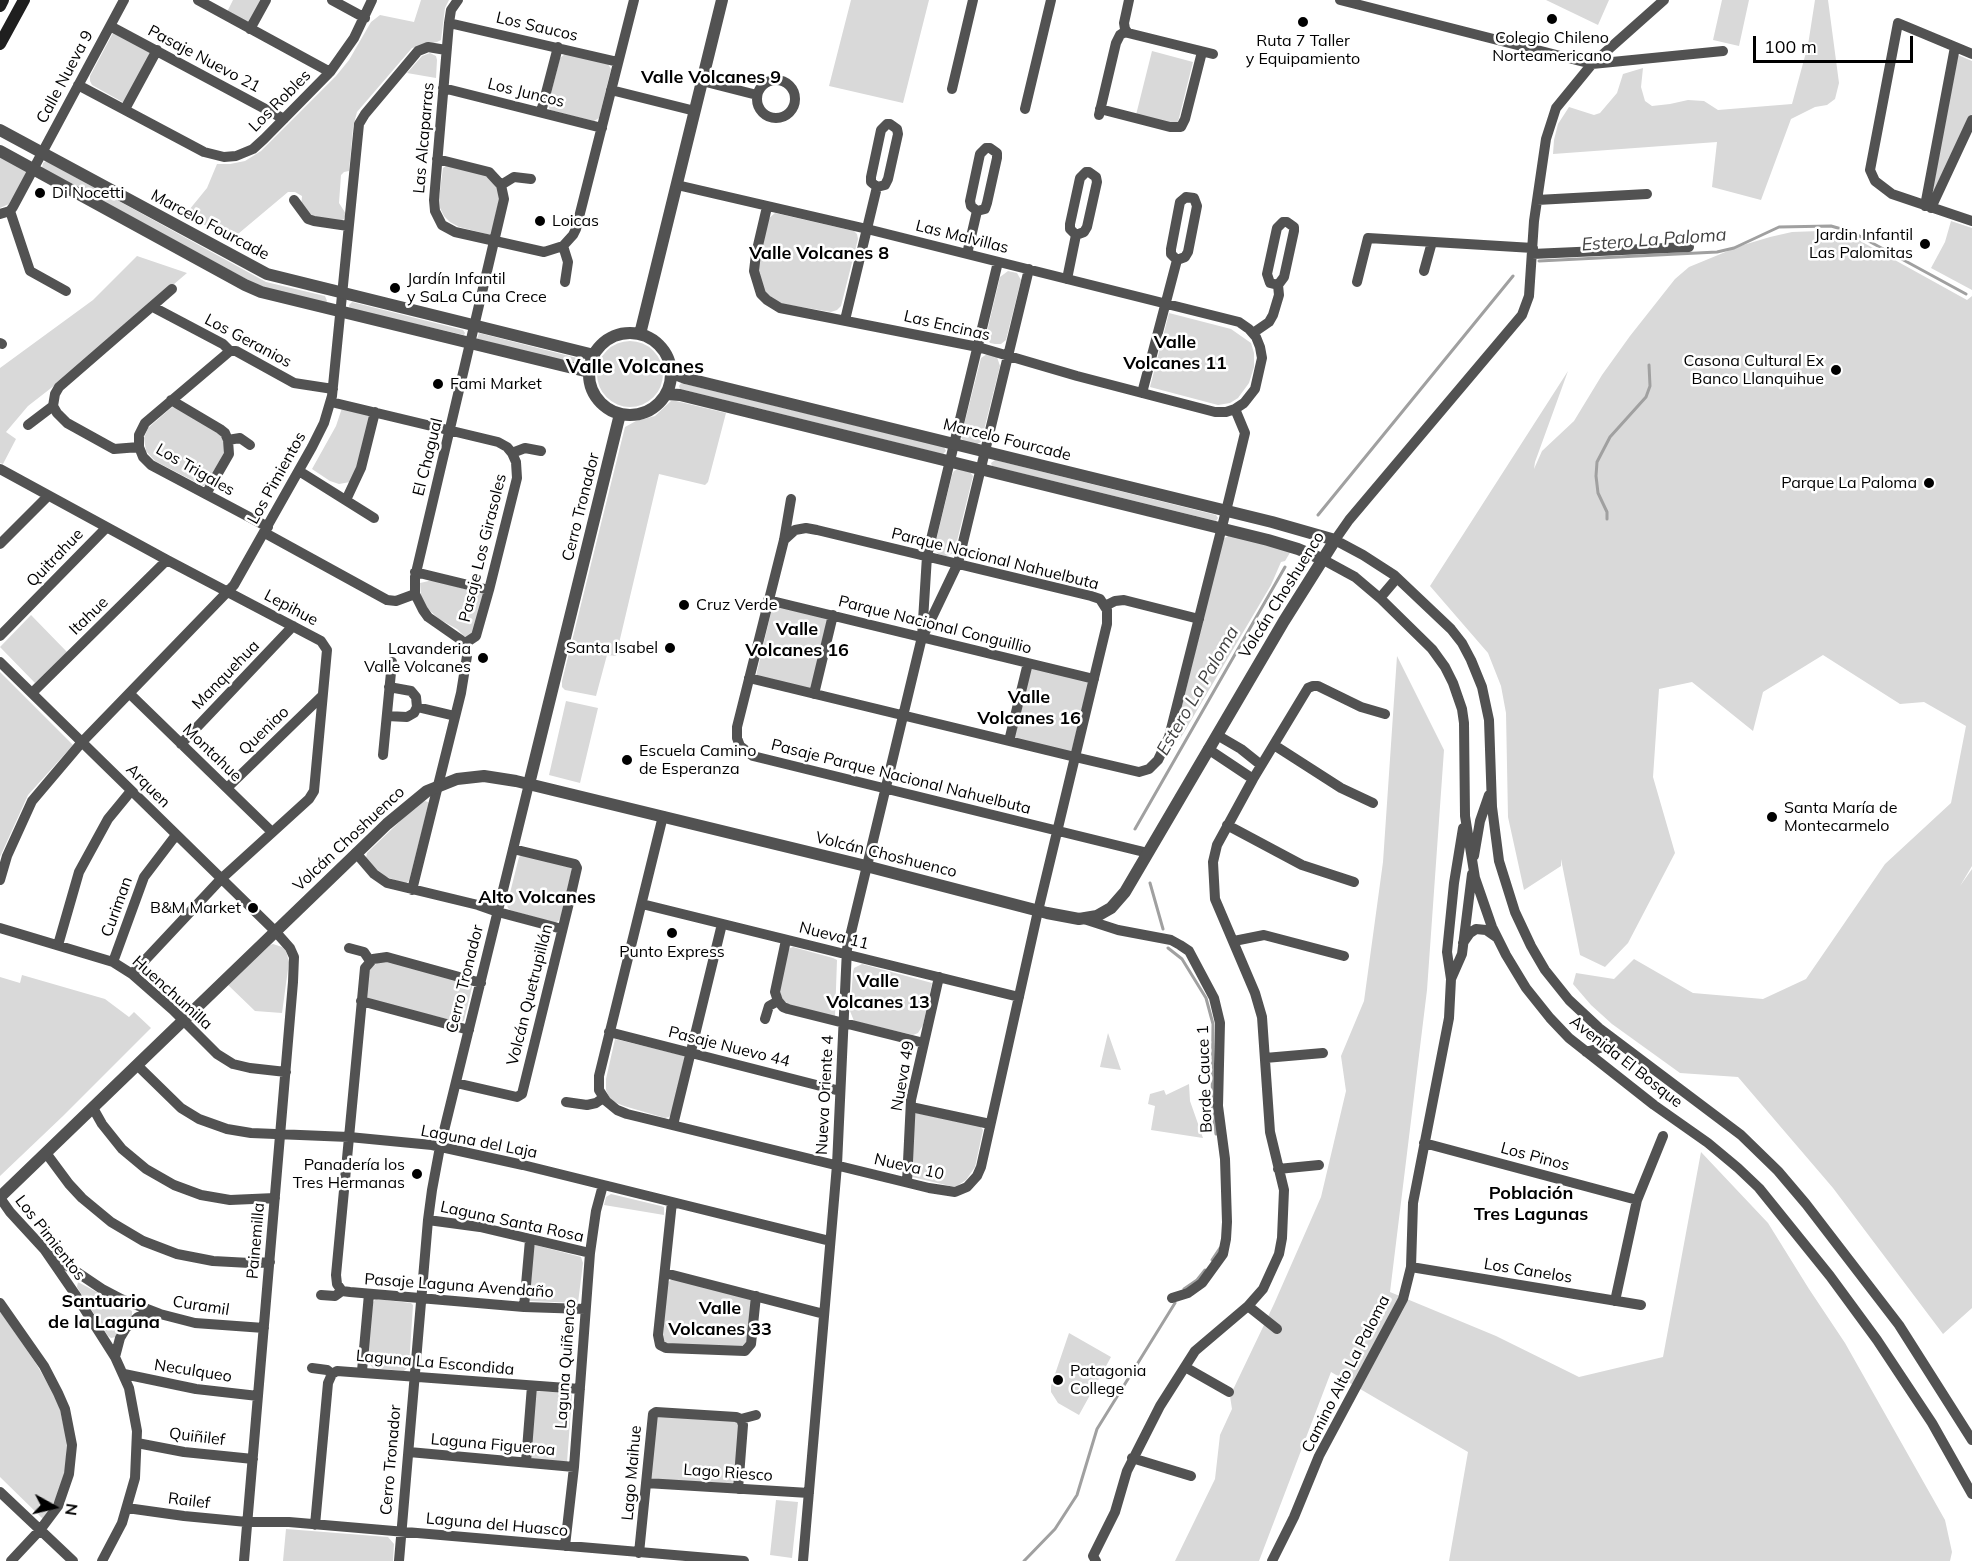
<!DOCTYPE html>
<html>
<head>
<meta charset="utf-8">
<style>
  body { margin:0 }
  #map { position:relative; width:1972px; height:1561px; overflow:hidden; background:#fff; font-family:Mulish,sans-serif }
  canvas { display:block }
  .north { position:absolute; left:24px; top:1477px; width:60px; height:60px; -webkit-text-stroke:4px #fff; paint-order:stroke; rotate:98deg; font-size:16px; font-weight:700; line-height:24px; text-align:center; color:#000 }
  .north::after { content:''; display:block; margin:auto; width:21px; height:27px; background:#000; clip-path:polygon(50% 0,100% 100%,50% 72%,0 100%) }
  .scale { position:absolute; left:1753px; top:36px; width:160px; height:27px; box-sizing:border-box; border:3px solid #000; border-top:0; padding-left:8px; font-size:18px; line-height:21px; white-space:nowrap; color:#000; -webkit-text-stroke:4px #fff; paint-order:stroke }
</style>
</head>
<body>
<div id="map">
<canvas width="1972" height="1561"></canvas>
<div class="north">N</div>
<div class="scale">100 m</div>
</div>
<script>
const ctx = document.querySelector('canvas').getContext('2d');
ctx.lineJoin = 'round';
function fillPath(path, color) {
  ctx.fillStyle = color;
  ctx.fill(path, 'evenodd');
}
function shape(rows) {
  const path = new Path2D();
  for (const r of rows) {
    if (r.length === 3) {
      path.moveTo(r[0] + r[2], r[1]);
      path.arc(r[0], r[1], r[2], 0, 2 * Math.PI);
      continue;
    }
    path.moveTo(r[0], r[1]);
    for (let i = 2; i < r.length; i += 2) path.lineTo(r[i], r[i + 1]);
  }
  return path;
}
function stroke(path, color, width, dash) {
  ctx.strokeStyle = color;
  ctx.lineWidth = width;
  ctx.lineCap = dash ? 'butt' : 'round';
  ctx.setLineDash(dash || []);
  ctx.stroke(path);
}
function label(font, color, halo, rows, align = 'center') {
  ctx.font = font + ' Mulish,sans-serif';
  ctx.lineWidth = 5;
  ctx.setLineDash([]);
  ctx.textBaseline = 'middle';
  ctx.strokeStyle = halo;
  ctx.fillStyle = color;
  for (const [text, x, y, turn = 0] of rows) {
    ctx.save();
    ctx.translate(x, y);
    ctx.rotate((+turn || 0) * Math.PI / 180);
    ctx.textAlign = isNaN(turn) ? turn : align;
    if (halo) ctx.strokeText(text, 0, 0);
    ctx.fillText(text, 0, 0);
    ctx.restore();
  }
}
fillPath(shape([
  [233,0,263,0,250,24,227,12],
  [421,0,449,0,445,8,441,40,437,42,412,48,357,112,353,127,349,171,344,172,341,175,339,203,346,214,344,219,338,222,315,219,301,208,302,196,295,192,288,192,232,239,185,215,207,188,217,164,230,164,245,161,261,151,336,76,349,60,371,22,380,15,414,22],
  [851,0,929,0,903,103,829,86],
  [1546,0,1609,0,1598,25],
  [1722,0,1749,0,1739,46,1713,40],
  [1815,0,1828,0,1839,83,1835,99,1827,105,1815,107,1791,119,1761,200,1712,187,1717,142,1553,154,1554,140,1558,124,1569,107,1594,115,1600,113,1617,93,1623,74,1643,68,1641,87,1645,101,1652,106,1670,104,1688,100,1704,101,1718,110,1792,104,1808,45],
  [114,31,151,53,126,104,92,85,90,81,90,76],
  [1152,51,1193,62,1177,126,1136,115],
  [430,53,436,56,437,60,436,78,407,73,422,56],
  [565,54,608,64,611,69,599,118,594,121,550,110,548,105,560,58],
  [1958,55,1972,61,1972,114,1935,194,1932,193],
  [0,156,26,171,26,176,9,204,0,208],
  [46,161,266,282,325,296,327,301,326,303,259,286,42,168,43,163],
  [447,165,484,174,494,182,500,195,491,235,459,227,450,222,444,216,440,208,439,198,443,168],
  [775,213,854,231,857,234,858,239,841,306,837,310,831,312,783,304,776,301,765,292,758,270,768,219],
  [1951,221,1972,228,1972,290,1931,268,1945,242],
  [1820,231,1840,232,1855,238,1967,300,1972,296,1972,866,1960,886,1972,869,1972,1308,1943,1334,1833,1188,1738,1077,1680,1073,1612,1024,1591,1005,1573,984,1576,973,1614,979,1634,959,1693,993,1763,999,1806,979,1885,864,1951,803,1966,726,1924,702,1900,704,1823,655,1763,692,1753,731,1692,682,1659,689,1653,777,1675,853,1628,943,1605,967,1580,955,1561,859,1561,866,1524,890,1508,817,1506,713,1501,686,1488,653,1430,586,1568,371,1535,462,1534,469,1542,451,1574,421,1602,375,1630,336,1675,279,1689,267,1740,246,1770,237,1792,232],
  [137,256,187,273,64,378,28,406,6,432,16,439,3,464,0,463,0,368,93,300],
  [1008,271,1017,273,1021,280,1006,340,1001,344,995,344,990,343,986,336,1000,277],
  [352,302,463,330,465,333,464,335,350,309,349,305],
  [1169,313,1231,329,1251,343,1254,353,1254,367,1249,383,1238,398,1230,403,1218,405,1150,387],
  [479,333,581,359,583,362,580,365,477,339],
  [630,374,33],
  [987,354,997,357,1000,366,981,442,977,444,964,442,961,437,981,358],
  [681,383,944,447,946,451,943,454,680,389,679,386],
  [671,401,676,401,726,413,708,482,705,485,659,474,616,656,607,655,596,696,565,690,562,687,562,681,625,427,636,421,655,416],
  [172,407,178,409,222,435,227,447,206,485,203,486,155,461,146,451,144,438,148,428],
  [342,408,371,415,357,474,350,482,339,484,330,481,312,469,336,426],
  [995,460,1216,515,1218,518,1216,521,992,466,991,463],
  [958,469,970,472,973,476,954,553,946,556,938,554,934,549,952,475,954,471],
  [1230,535,1291,551,1285,561,1281,562,1271,585,1183,734,1179,740,1175,739,1174,738,1223,539],
  [433,580,483,594,475,635,466,638,457,629,439,619,426,607,421,597,420,583],
  [773,604,830,618,812,690,756,676],
  [31,615,67,652,35,683,0,647],
  [1397,656,1444,750,1427,990,1390,1292,1496,1336,1579,1377,1663,1357,1701,1152,1768,1223,1809,1289,1845,1343,1945,1520,1952,1552,1950,1561,1449,1561,1468,1452,1331,1372,1259,1561,1175,1561,1215,1479,1220,1435,1232,1409,1230,1396,1274,1304,1321,1197,1346,1091,1341,1056,1364,1001,1383,862],
  [1030,667,1089,681,1071,753,1014,738],
  [0,672,73,745,28,795,0,857],
  [566,701,598,708,580,783,549,775],
  [425,801,428,802,429,803,409,881,405,884,379,874,366,858,367,853,418,804],
  [522,855,572,868,561,918,558,921,555,923,510,910,508,908,507,905,519,857],
  [273,944,282,947,286,951,289,962,282,1013,255,1011,228,985,270,945],
  [793,947,833,958,837,960,835,1017,787,1004,782,1000,779,987,788,949],
  [381,960,469,982,472,987,464,1021,460,1022,367,1000,367,971],
  [862,964,932,983,923,1025,918,1033,913,1035,854,1021,850,1011,853,972,854,968],
  [22,975,105,999,129,1017,134,1012,151,1028,63,1116,0,1176,0,977,20,983],
  [1108,1033,1121,1070,1100,1067],
  [615,1039,685,1056,671,1115,669,1117,665,1118,624,1106,614,1102,609,1097,606,1090,606,1079],
  [1189,1084,1190,1101,1203,1138,1151,1130,1155,1106,1148,1104,1150,1094,1164,1090,1166,1095],
  [916,1113,980,1126,983,1130,975,1167,966,1180,957,1186,950,1186,912,1177,914,1115],
  [611,1194,661,1206,664,1207,664,1215,604,1205,606,1197],
  [535,1245,581,1257,583,1263,578,1303,529,1301,533,1247],
  [672,1279,750,1298,752,1303,746,1346,666,1345,663,1342,666,1284],
  [78,1282,132,1311,132,1316,116,1337,111,1338,108,1336,77,1287],
  [376,1299,411,1303,413,1305,409,1366,404,1371,373,1368,367,1361,372,1303],
  [0,1311,35,1362,58,1401,67,1441,65,1473,60,1491,44,1520,0,1477],
  [1069,1333,1111,1357,1079,1415,1058,1403,1051,1392,1051,1386],
  [535,1391,569,1393,572,1395,567,1462,529,1459],
  [656,1415,734,1419,740,1425,735,1480,732,1485,653,1480,650,1478],
  [776,1500,798,1502,792,1558,770,1555],
  [286,1529,388,1537,394,1544,393,1561,283,1561]
]), '#d9d9d9');
stroke(shape([
  [1539,261,1717,252,1734,248,1779,227,1831,226,1852,232,1966,294],
  [1318,515,1513,276],
  [1607,519,1607,512,1598,493,1596,476,1597,462,1610,437,1646,397,1650,386,1649,365],
  [1135,829,1285,567],
  [1150,883,1163,929],
  [1168,948,1182,959,1206,998,1213,1024,1212,1108,1216,1134],
  [1212,1260,1220,1248],
  [1184,1289,1197,1280,1205,1270],
  [1024,1561,1055,1529,1077,1495,1097,1429,1175,1303]
]), '#a0a0a0', 3);
stroke(shape([
  [198,0,330,72],
  [332,0,365,18],
  [458,0,451,10,449,23,434,200,435,211,442,225,455,232,544,252,563,246,573,235,576,229,634,0],
  [1129,0,1124,23,1125,29,1128,33,1213,54],
  [1340,0,1592,64,1723,51],
  [1664,0,1592,64,1556,108,1546,139,1534,221,1529,296,1522,315,1349,520,1335,540,1363,555,1394,575,1451,629,1462,643,1471,660,1482,687,1489,720,1492,807,1499,861,1515,912,1531,946,1545,970,1569,1000,1599,1028,1741,1135,1778,1171,1806,1204,1899,1325,1972,1440],
  [449,23,618,62],
  [110,26,284,119],
  [250,29,266,0],
  [1972,54,1898,23,1870,170,1875,181,1892,194,1972,221],
  [776,99,19],
  [702,81,757,95],
  [78,85,204,152,224,157,236,156,253,149,264,139,330,72,354,38,372,0],
  [443,88,602,128],
  [952,89,973,0],
  [611,90,695,111],
  [125,109,157,50],
  [1025,109,1051,0],
  [1100,109,1170,127,1181,127,1185,119,1202,52],
  [541,112,558,47],
  [1099,115,1116,43,1120,35,1126,31],
  [501,185,514,177,531,179],
  [677,185,867,229,1239,322,1249,329,1256,337,1260,347,1262,358,1255,389,1244,403,1235,409,1226,412,1215,412,1077,376,978,347,780,308,767,300,761,294,754,271,756,254,767,207],
  [1186,197,1194,198,1197,206,1188,252,1185,257,1177,260,1171,254,1171,249,1180,202,1186,197],
  [294,200,308,219,314,221,348,226],
  [1537,200,1647,194],
  [1925,206,1955,47],
  [1931,208,1972,120],
  [10,211,30,271,66,291],
  [0,214,10,211,13,207,124,0],
  [563,246,568,262,565,282],
  [967,254,977,211,985,209,987,203,997,158,997,153,990,148,986,148,980,154,970,201,971,206,977,211],
  [1532,254,1689,247],
  [1424,271,1432,242],
  [1067,279,1076,235,1084,232,1087,227,1097,182,1096,177,1089,172,1086,172,1080,178,1070,224,1070,229,1076,235],
  [1357,282,1368,238,1533,248],
  [153,307,223,344,230,351,236,351,294,383,333,389],
  [845,320,877,187,885,185,888,179,898,134,897,129,890,124,887,124,881,130,871,177,871,182,877,187],
  [1253,333,1269,322,1273,315,1279,295,1278,285,1284,277,1294,231,1294,227,1287,222,1283,222,1277,228,1267,274,1270,283,1278,285],
  [0,343,2,344],
  [230,351,145,423,139,435,139,447,143,457,151,465,268,527],
  [1142,393,1177,260],
  [171,400,220,429,225,433,228,440,229,454,206,494],
  [331,402,498,442,507,447,512,453,516,462,517,478,489,590,476,636,464,644],
  [28,425,53,406],
  [228,440,240,438,250,445],
  [139,447,114,449,67,423,57,413,53,406,55,394,59,387,172,289],
  [512,453,525,448,541,451],
  [0,469,167,560,321,641,327,650,314,791,309,799,221,879,132,974],
  [299,471,374,518],
  [791,499,784,540,737,727,737,738,740,746,753,756,1148,853],
  [346,500,361,468,375,412],
  [265,533,387,600,396,601,415,594],
  [0,544,48,496],
  [1322,559,1355,577,1381,599,1432,649,1445,667,1453,683,1462,709,1464,723,1465,816,1475,878,1492,927,1506,955,1526,988,1550,1018,1569,1038,1654,1105,1708,1143,1738,1168,1759,1188,1830,1276,1877,1340,1932,1423,1972,1494],
  [415,572,489,590],
  [1380,598,1397,578],
  [768,600,1094,679],
  [1105,606,1115,601,1124,600,1199,619],
  [925,632,958,563,1029,269],
  [0,636,106,528],
  [0,662,275,931,290,948,294,957,293,982,244,1561],
  [749,678,1075,757,1139,772,1149,769,1158,760,1169,737,1229,499,1245,433,1235,409],
  [32,693,167,560],
  [130,694,272,832],
  [814,694,833,615],
  [417,707,455,716],
  [387,716,407,717,414,713,417,707,416,697,411,691,389,687],
  [1217,735,1241,749,1261,765],
  [1009,741,1028,663],
  [181,744,293,626],
  [1274,745,1341,788,1373,803],
  [1208,749,1253,779],
  [383,755,392,662],
  [227,788,322,696],
  [663,816,599,1076,599,1090,606,1101,617,1110,627,1114,929,1188,955,1192,967,1187,977,1176,981,1167,1038,911,1107,624,1107,610,1100,599,1091,596,817,530,806,528,795,530,784,540],
  [1227,825,1302,865,1354,882],
  [356,853,374,874,387,883,478,905,498,912,562,929],
  [1474,856,1480,821,1489,795],
  [0,880,7,856,32,801,82,742,234,585,312,447,324,423,332,396,359,124,365,114,418,51,428,47,446,50],
  [412,890,461,693,467,656,466,649,461,640,428,617,423,610,415,594,415,577,504,199,501,185,489,172,437,159],
  [642,904,1019,997],
  [1084,919,1118,930,1171,940,1180,945,1189,951,1214,998,1220,1023,1218,1106,1225,1159,1227,1222,1226,1239,1223,1254,1202,1283,1188,1293,1172,1298],
  [0,928,113,962,132,974,173,1010,217,1054,233,1064,250,1068,286,1072],
  [786,940,775,992,778,1001,783,1007,788,1009,924,1043],
  [1234,941,1264,935,1344,956],
  [1463,943,1470,933,1476,929,1486,930,1496,937],
  [58,945,79,872,108,819,131,791],
  [349,948,364,952,370,961],
  [113,962,144,877,176,835],
  [1451,979,1462,954,1472,874],
  [481,983,387,957,373,959,365,968,336,1275,337,1284,342,1291,350,1292,524,1307,585,1309],
  [361,1001,469,1030],
  [765,1019,769,1006,778,1001],
  [609,1032,840,1091],
  [1586,1052,1600,1048,1604,1040,1603,1032],
  [1265,1058,1323,1053],
  [137,1065,181,1108,199,1119,227,1129,251,1133,349,1137,432,1145,523,1165,830,1241],
  [456,1083,517,1097,522,1094,568,907,577,868,575,864,513,849],
  [566,1102,587,1105,596,1103,603,1098],
  [911,1107,990,1124],
  [93,1108,102,1124,122,1149,146,1169,174,1185,201,1195,230,1200,275,1198],
  [673,1125,722,924],
  [1424,1143,1637,1200],
  [46,1153,69,1184,82,1198,111,1222,143,1241,177,1254,213,1261,250,1263,270,1262],
  [1278,1169,1319,1165],
  [907,1182,911,1100,939,977],
  [0,1198,10,1212,44,1249,75,1294,115,1357,129,1388,137,1431,135,1478,122,1523,102,1561],
  [672,1202,658,1335,660,1345,666,1348,745,1351,751,1344,756,1296],
  [428,1220,480,1227,590,1253],
  [53,1256,102,1289,121,1299,160,1314,195,1323,264,1328],
  [1411,1267,1641,1305],
  [665,1273,824,1314],
  [321,1295,335,1296,342,1291],
  [1615,1301,1637,1200,1663,1136],
  [0,1303,44,1366,58,1393,65,1409,72,1445,69,1474,58,1506,40,1530,11,1561],
  [1248,1306,1277,1329],
  [524,1307,530,1240],
  [115,1357,120,1338,126,1328,138,1317,154,1312],
  [1185,1367,1229,1392],
  [312,1368,327,1370,332,1374],
  [362,1371,369,1294],
  [124,1374,196,1389,258,1396],
  [137,1443,184,1452,253,1459],
  [409,1452,574,1467],
  [1132,1458,1191,1476],
  [526,1462,532,1386],
  [646,1483,809,1493],
  [738,1489,743,1425,741,1419],
  [0,1492,73,1561],
  [127,1508,184,1516,247,1522,289,1522,744,1561],
  [315,1525,328,1383,332,1374,337,1371,580,1389],
  [565,1546,574,1467,590,1253,596,1211,603,1185],
  [639,1553,653,1414,656,1412,736,1417,741,1419,756,1415],
  [399,1561,428,1220,432,1190,440,1147,529,784],
  [803,1561,837,1165,847,949,922,637,927,556,998,262],
  [1096,1561,1093,1556,1115,1512,1127,1471,1160,1406,1195,1351,1248,1306,1263,1289,1279,1254,1282,1238,1284,1190,1270,1132,1262,1017,1255,993,1215,899,1213,862,1217,845,1253,779,1308,688,1313,686,1318,686,1361,707,1385,714],
  [1272,1561,1294,1517,1319,1456,1403,1299,1411,1267,1413,1203,1449,1018,1451,979,1447,952,1454,883,1463,828]
]), '#525252', 10);
stroke(shape([
  [0,130,267,274,594,355],
  [0,151,245,285,261,292,589,372],
  [630,374,41],
  [640,334,722,0],
  [666,394,680,395,1268,540,1298,549,1322,559],
  [529,784,620,414],
  [0,1197,387,824,427,791,457,779,484,776,516,781,866,866,1047,913,1079,919,1097,916,1111,908,1125,892,1284,621,1335,540,1272,522,685,378,672,373]
]), '#525252', 12);
stroke(shape([
  [0,6,3,0],
  [0,44,24,0]
]), '#1f1f1f', 12);
for (const [x, y, r, color] of [
  [1552,19,6,"#000"],
  [1303,22,6,"#000"],
  [40,193,6,"#000"],
  [540,221,6,"#000"],
  [1925,244,6,"#000"],
  [395,288,6,"#000"],
  [1836,370,6,"#000"],
  [438,384,6,"#000"],
  [1929,483,6,"#000"],
  [684,605,6,"#000"],
  [670,648,6,"#000"],
  [483,658,6,"#000"],
  [627,760,6,"#000"],
  [1772,817,6,"#000"],
  [253,908,6,"#000"],
  [672,933,6,"#000"],
  [417,1174,6,"#000"],
  [1058,1380,6,"#000"]
]) {
  const dot = new Path2D();
  dot.arc(x, y, r, 0, 2 * Math.PI);
  ctx.fillStyle = color;
  ctx.fill(dot);
  stroke(dot, '#fff', 2);
}
label('16px', '#000', '#fff', [
  ["Los Saucos",537,27,13],
  ["Pasaje Nuevo 21",204,59,28],
  ["Calle Nueva 9",65,77,-62],
  ["Los Juncos",526,93,14],
  ["Los Robles",280,101,-45],
  ["Las Alcaparras",424,138,-85],
  ["Marcelo Fourcade",210,225,28],
  ["Las Malvillas",962,237,14],
  ["Las Encinas",947,326,13],
  ["Los Geranios",248,341,28],
  ["Marcelo Fourcade",1007,440,14],
  ["El Chagual",428,457,-76],
  ["Los Trigales",195,470,30],
  ["Los Pimientos",277,478,-61],
  ["Cerro Tronador",581,507,-76],
  ["Pasaje Los Girasoles",483,548,-76],
  ["Quitrahue",55,558,-46],
  ["Parque Nacional Nahuelbuta",995,559,14],
  ["Volcán Choshuenco",1282,595,-58],
  ["Lepihue",291,608,28],
  ["Itahue",89,616,-44],
  ["Parque Nacional Conguillio",935,625,14],
  ["Manquehua",226,675,-46],
  ["Queniao",264,731,-44],
  ["Montahue",212,753,44],
  ["Pasaje Parque Nacional Nahuelbuta",901,777,14],
  ["Arquen",148,786,45],
  ["Volcán Choshuenco",349,839,-43],
  ["Volcán Choshuenco",886,855,14],
  ["Curiman",117,907,-70],
  ["Nueva 11",834,936,14],
  ["Cerro Tronador",465,979,-76],
  ["Huenchumilla",172,993,42],
  ["Volcán Quetrupillán",530,995,-76],
  ["Pasaje Nuevo 44",729,1047,14],
  ["Avenida El Bosque",1626,1062,38],
  ["Nueva 49",903,1076,-80],
  ["Borde Cauce 1",1205,1079,-92],
  ["Nueva Oriente 4",825,1095,-87],
  ["Laguna del Laja",479,1142,11],
  ["Los Pinos",1535,1157,15],
  ["Nueva 10",909,1167,13],
  ["Laguna Santa Rosa",512,1222,12],
  ["Los Pimientos",50,1238,52],
  ["Painemilla",256,1241,-85],
  ["Los Canelos",1528,1271,9],
  ["Pasaje Laguna Avendaño",459,1286,4],
  ["Curamil",201,1306,9],
  ["Laguna La Escondida",435,1363,5],
  ["Laguna Quiñenco",566,1364,-86],
  ["Neculqueo",193,1371,9],
  ["Camino Alto La Paloma",1346,1374,-63],
  ["Quiñilef",197,1437,7],
  ["Laguna Figueroa",493,1445,5],
  ["Cerro Tronador",391,1460,-85],
  ["Lago Maihue",632,1473,-85],
  ["Lago Riesco",728,1473,4],
  ["Railef",189,1501,7],
  ["Laguna del Huasco",497,1525,5]
]);
label('16px', '#000', '#fff', [
  ["Colegio Chileno",1552,38,"center"],
  ["Norteamericano",1552,56,"center"],
  ["Ruta 7 Taller",1303,41,"center"],
  ["y Equipamiento",1303,59,"center"],
  ["Di Nocetti",52,193],
  ["Loicas",552,221],
  ["Jardin Infantil",1913,235,"right"],
  ["Las Palomitas",1913,253,"right"],
  ["Jardín Infantil",407,279],
  ["y SaLa Cuna Crece",407,297],
  ["Casona Cultural Ex",1824,361,"right"],
  ["Banco Llanquihue",1824,379,"right"],
  ["Fami Market",450,384],
  ["Parque La Paloma",1917,483,"right"],
  ["Cruz Verde",696,605],
  ["Santa Isabel",658,648,"right"],
  ["Lavanderia",471,649,"right"],
  ["Valle Volcanes",471,667,"right"],
  ["Escuela Camino",639,751],
  ["de Esperanza",639,769],
  ["Santa María de",1784,808],
  ["Montecarmelo",1784,826],
  ["B&M Market",241,908,"right"],
  ["Punto Express",672,952,"center"],
  ["Panadería los",405,1165,"right"],
  ["Tres Hermanas",405,1183,"right"],
  ["Patagonia",1070,1371],
  ["College",1070,1389]
], 'left');
label('bold 18px', '#000', '#fff', [
  ["Valle Volcanes 9",711,78],
  ["Valle Volcanes 8",819,254],
  ["Valle",1175,343],
  ["Volcanes 11",1175,364],
  ["Valle",797,630],
  ["Volcanes 16",797,651],
  ["Valle",1029,698],
  ["Volcanes 16",1029,719],
  ["Alto Volcanes",537,898],
  ["Valle",878,982],
  ["Volcanes 13",878,1003],
  ["Población",1531,1194],
  ["Tres Lagunas",1531,1215],
  ["Santuario",104,1302],
  ["de la Laguna",104,1323],
  ["Valle",720,1309],
  ["Volcanes 33",720,1330]
]);
label('italic 18px', '#414141', '#fff', [
  ["Estero La Paloma",1654,240,-4],
  ["Estero La Paloma",1198,691,-60]
]);
label('bold 20px', '#000', '#fff', [
  ["Valle Volcanes",635,367]
]);
</script>
</body>
</html>
